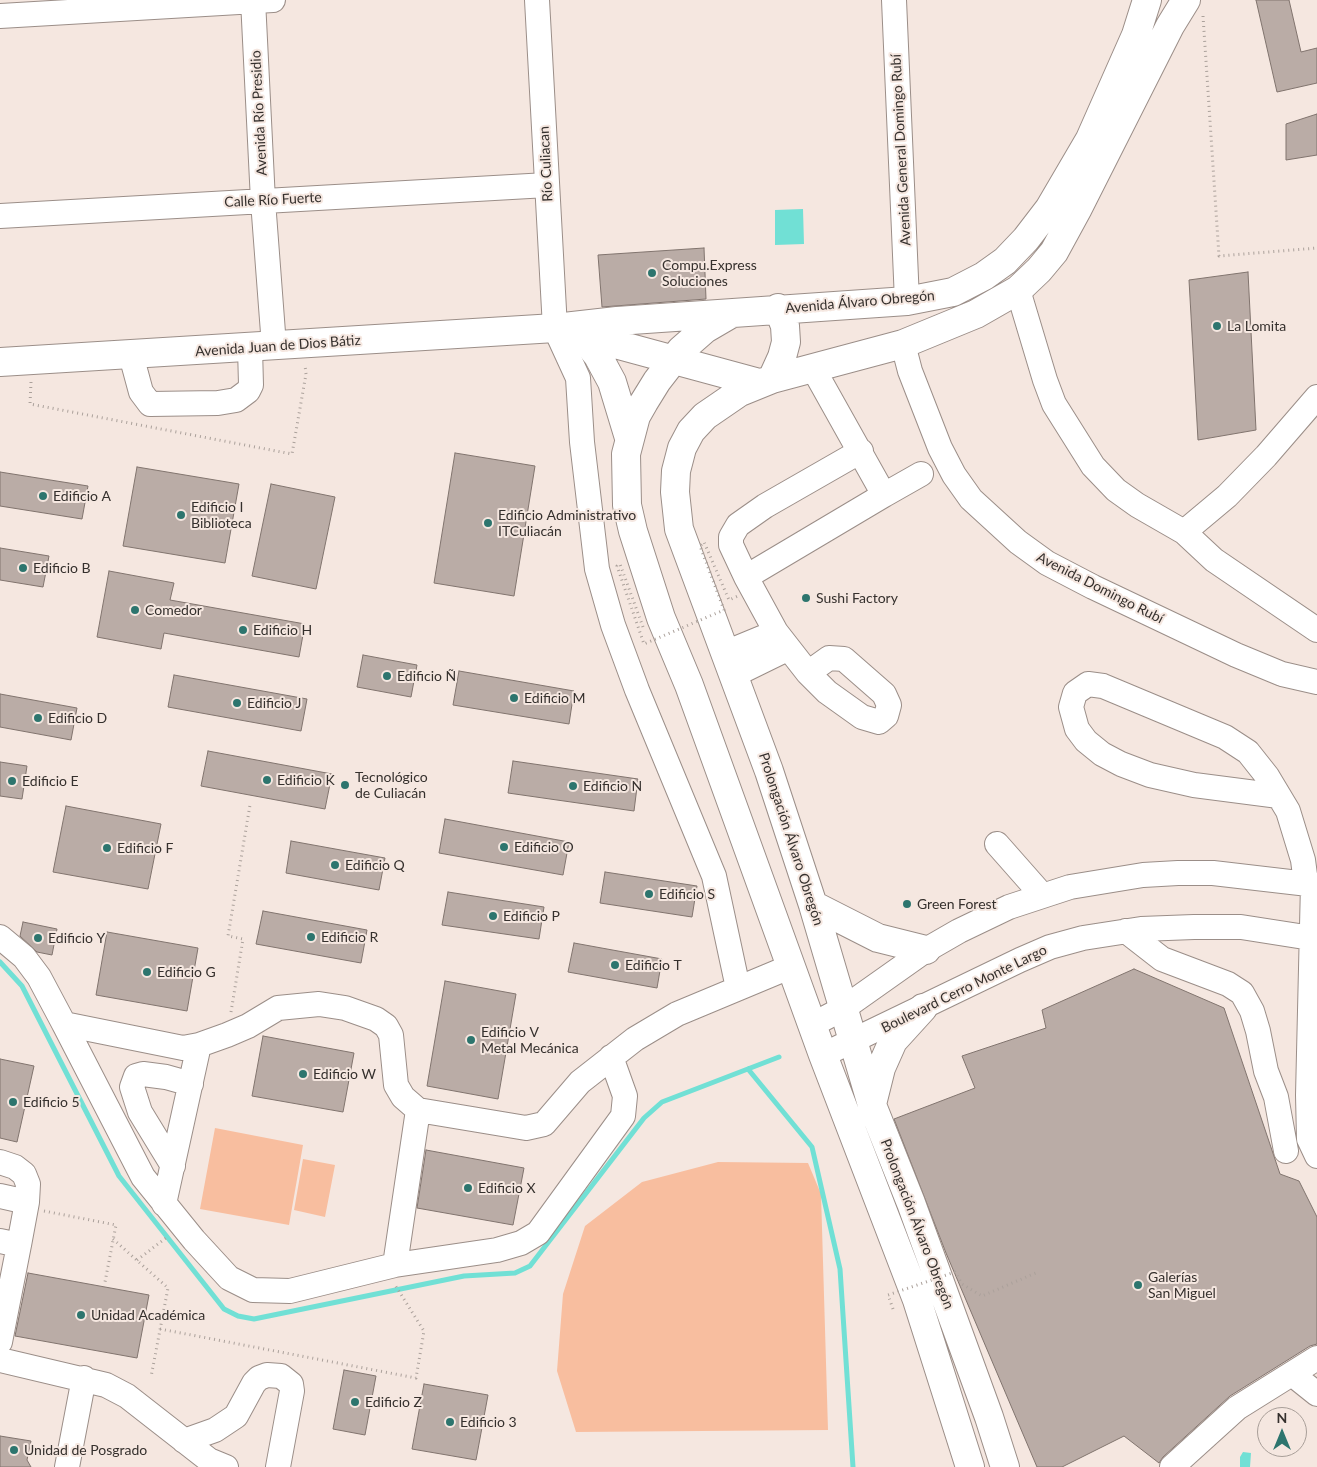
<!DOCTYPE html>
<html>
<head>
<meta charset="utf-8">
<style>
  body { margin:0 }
  #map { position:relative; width:1317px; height:1467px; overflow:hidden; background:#f5e7e0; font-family:Lato,sans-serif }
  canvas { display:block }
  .north { position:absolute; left:1257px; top:1407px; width:50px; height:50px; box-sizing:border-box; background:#f5e7e0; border:1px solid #a89e98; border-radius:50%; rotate:0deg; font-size:14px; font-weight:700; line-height:20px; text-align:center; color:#35302d }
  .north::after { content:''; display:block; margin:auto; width:18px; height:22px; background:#2d756e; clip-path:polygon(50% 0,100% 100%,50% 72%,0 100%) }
</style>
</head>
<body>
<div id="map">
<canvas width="1317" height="1467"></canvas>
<div class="north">N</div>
</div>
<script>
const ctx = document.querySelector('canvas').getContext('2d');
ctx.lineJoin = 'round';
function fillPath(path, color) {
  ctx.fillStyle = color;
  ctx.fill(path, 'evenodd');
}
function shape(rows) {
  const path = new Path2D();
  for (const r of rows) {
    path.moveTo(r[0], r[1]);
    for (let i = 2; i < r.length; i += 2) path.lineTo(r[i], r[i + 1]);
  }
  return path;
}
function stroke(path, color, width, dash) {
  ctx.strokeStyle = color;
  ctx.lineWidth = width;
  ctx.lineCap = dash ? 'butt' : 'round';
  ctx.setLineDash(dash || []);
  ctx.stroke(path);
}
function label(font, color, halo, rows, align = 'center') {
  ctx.font = font + ' Lato,sans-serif';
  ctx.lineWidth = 4;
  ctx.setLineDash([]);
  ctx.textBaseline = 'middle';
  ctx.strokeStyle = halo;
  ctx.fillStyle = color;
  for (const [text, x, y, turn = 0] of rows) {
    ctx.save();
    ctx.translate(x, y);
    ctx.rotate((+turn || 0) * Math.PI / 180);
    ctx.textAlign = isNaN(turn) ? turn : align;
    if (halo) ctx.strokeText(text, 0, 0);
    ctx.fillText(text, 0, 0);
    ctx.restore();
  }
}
fillPath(shape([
  [215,1128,303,1145,289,1225,200,1209],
  [303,1159,335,1165,325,1217,294,1210],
  [718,1162,808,1163,821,1194,828,1430,576,1432,557,1371,563,1294,585,1226,642,1182]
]), '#f8be9f');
fillPath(shape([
  [803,209,804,244,775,245,775,210],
  [1243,1452,1251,1453,1250,1467,1240,1467,1240,1457]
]), '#71e0d5');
stroke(shape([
  [0,962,22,986,119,1176,224,1309,238,1316,254,1319,464,1276,515,1273,530,1266,644,1118,662,1102,779,1057],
  [748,1069,812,1147,840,1269,853,1467]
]), '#71e0d5', 5);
const building = shape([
  [1256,0,1289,0,1301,52,1317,48,1317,83,1277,92,1256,0],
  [1317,114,1317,155,1286,160,1286,124,1317,114],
  [704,248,706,299,602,307,598,255,704,248],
  [1248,272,1256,430,1198,440,1189,280,1248,272],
  [455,453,535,466,514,596,434,583,455,453],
  [137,467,239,484,225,563,123,546,137,467],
  [0,472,88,486,82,519,0,506,0,472],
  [271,484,335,497,316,589,252,576,271,484],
  [0,548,49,556,43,587,0,580,0,548],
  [109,571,174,583,170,600,305,624,299,657,164,633,161,649,97,637,109,571],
  [363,655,417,665,411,697,357,687,363,655],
  [459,671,574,691,569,724,453,705,459,671],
  [174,675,307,699,301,731,168,707,174,675],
  [0,694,77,708,71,740,0,727,0,694],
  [208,751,332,774,325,809,201,786,208,751],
  [513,761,638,779,634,811,508,793,513,761],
  [0,762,27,766,22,799,0,796,0,762],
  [66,806,161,824,148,889,53,872,66,806],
  [445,819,569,842,563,875,439,853,445,819],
  [291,841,385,858,379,890,286,873,291,841],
  [605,872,697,886,692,917,600,903,605,872],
  [448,892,544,907,539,939,442,925,448,892],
  [263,911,367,930,361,963,256,944,263,911],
  [23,922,57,929,52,955,37,952,20,936,23,922],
  [107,932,198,948,187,1011,96,995,107,932],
  [574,943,662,959,657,988,568,972,574,943],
  [1134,969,1224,1008,1280,1174,1299,1181,1317,1217,1317,1344,1310,1346,1230,1396,1163,1457,1159,1463,1124,1436,1062,1467,1037,1467,946,1253,894,1119,975,1088,962,1056,1046,1028,1042,1010,1134,969],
  [445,981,516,994,498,1099,427,1086,445,981],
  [263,1036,354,1053,343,1112,252,1096,263,1036],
  [0,1059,34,1066,17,1142,0,1138,0,1059],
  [426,1150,524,1168,513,1225,417,1208,426,1150],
  [28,1273,149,1295,137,1358,15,1336,28,1273],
  [344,1370,376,1376,365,1435,333,1429,344,1370],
  [424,1384,488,1395,476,1460,412,1449,424,1384],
  [0,1436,31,1441,27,1460,31,1467,0,1467,0,1436]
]);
fillPath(building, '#baaca6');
stroke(building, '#81746e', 1);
const minor = shape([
  [253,0,263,201,274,346],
  [537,0,555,328,578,378,582,442,597,569,613,625,637,690,714,876,738,988],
  [894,0,907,301],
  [0,16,273,0],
  [0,216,547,185],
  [1018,290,1045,380,1054,404,1093,466,1116,490,1137,505,1184,532,1214,560,1317,630],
  [903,344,910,371,940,448,954,475,971,499,1018,542,1047,563,1093,587,1236,655,1282,674,1317,682],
  [131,355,141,392,150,404,218,403,236,400,248,391,251,385,250,348],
  [884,495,921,474],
  [1184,532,1227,496,1266,456,1317,397],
  [746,577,731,545,731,537,738,525,765,506,861,451],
  [725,653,776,632],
  [808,673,829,658,844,659,884,694,889,705,886,716,879,722,862,717,827,692,808,673,776,632,746,577,884,495,814,370],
  [734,675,787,649],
  [1279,796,1194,785,1150,775,1121,764,1102,754,1086,741,1077,729,1071,707,1075,693,1088,684,1103,686,1225,737,1248,752,1267,776,1288,811,1303,860,1306,883],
  [997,844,1042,895],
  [1313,884,1308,1095,1309,1139,1317,1156],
  [1126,931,1162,959,1228,984,1242,993,1252,1011,1258,1031,1266,1071,1276,1097,1286,1151],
  [0,937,24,957,39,977,64,1024,183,1048,199,1045,227,1035,248,1026,278,1008,319,1004,345,1008,376,1019,386,1026,391,1035,396,1085,403,1097,418,1110,526,1128,544,1124,580,1082,635,1039,677,1014,792,966],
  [64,1024,143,1177,194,1240,229,1278,253,1290,290,1291,395,1265,418,1110],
  [812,1025,844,1008,926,950,959,931,1009,907,1070,887,1143,875,1178,873,1213,873,1317,885],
  [823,1055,1020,960,1050,947,1083,938,1141,929,1194,927,1241,927,1317,939],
  [0,1162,15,1167,24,1174,28,1184,27,1202,19,1245],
  [173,1166,140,1112,132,1087,136,1076,143,1074,166,1077,191,1084],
  [0,1196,27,1202],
  [164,1204,199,1045],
  [0,1241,19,1245,0,1342],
  [395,1265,497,1250,521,1243,538,1233,623,1116,625,1096,611,1057],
  [0,1360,106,1385,127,1396,209,1460,226,1467],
  [1292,1374,1317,1394],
  [184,1441,215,1430,236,1416,254,1383,259,1378,267,1375,281,1376,291,1384,292,1391,278,1467],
  [67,1467,84,1378],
  [1172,1467,1237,1408,1317,1358]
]);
const major = shape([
  [729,315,705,329,681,350,657,381,644,402,636,416,626,454,627,505,633,531,661,618,689,685,823,1055,917,1300,970,1467],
  [571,332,759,383],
  [580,334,598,356,612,382,629,438],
  [0,362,555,328,617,321,907,301,953,292,984,276,1005,261,1026,239,1049,209,1090,139,1136,35,1147,0],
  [772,379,782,357,786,342,785,326,778,308],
  [813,905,878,938,926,950],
  [872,1104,881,1068,893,1041,923,1008],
  [1005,1467,989,1417,911,1203,872,1105,813,905,769,771,679,529,675,492,676,471,682,448,691,431,705,416,740,392,772,379,903,344,976,314,1018,290,1039,270,1054,252,1078,208,1170,26,1186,0]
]);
stroke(minor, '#9b8e88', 26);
stroke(major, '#9b8e88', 30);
stroke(shape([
  [1203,16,1219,256,1317,248],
  [31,382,30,404,292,454,306,374,305,365],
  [231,1012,243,939,228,936,250,805],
  [44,1211,116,1225,105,1282],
  [113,1239,168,1288,151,1377],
  [137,1260,166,1238],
  [160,1329,416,1378,424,1331,395,1285]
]), '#aba19b', 3, [1, 4]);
stroke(minor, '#fff', 24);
stroke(major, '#fff', 28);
stroke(shape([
  [643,627,620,564,617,566,644,644,724,610,700,546,704,542,729,600,738,596],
  [893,1309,888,1295,955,1272,962,1284,982,1296,1038,1272]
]), '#aba19b', 3, [1, 4]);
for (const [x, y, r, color] of [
  [652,273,5,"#2d756e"],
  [1217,326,5,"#2d756e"],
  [43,496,5,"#2d756e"],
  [181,515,5,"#2d756e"],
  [488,523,5,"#2d756e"],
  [23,568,5,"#2d756e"],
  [806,598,5,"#2d756e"],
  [135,610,5,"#2d756e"],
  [243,630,5,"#2d756e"],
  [387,676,5,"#2d756e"],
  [514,698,5,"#2d756e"],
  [237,703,5,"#2d756e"],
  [38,718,5,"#2d756e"],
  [267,780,5,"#2d756e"],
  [12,781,5,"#2d756e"],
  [345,785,5,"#2d756e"],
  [573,786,5,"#2d756e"],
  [504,847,5,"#2d756e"],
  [107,848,5,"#2d756e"],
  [335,865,5,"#2d756e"],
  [649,894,5,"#2d756e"],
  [907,904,5,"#2d756e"],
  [493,916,5,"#2d756e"],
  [311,937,5,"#2d756e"],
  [38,938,5,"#2d756e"],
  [615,965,5,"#2d756e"],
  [147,972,5,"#2d756e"],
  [471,1040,5,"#2d756e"],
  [303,1074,5,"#2d756e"],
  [13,1102,5,"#2d756e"],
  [468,1188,5,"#2d756e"],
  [1138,1285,5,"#2d756e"],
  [81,1315,5,"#2d756e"],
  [355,1402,5,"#2d756e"],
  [450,1422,5,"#2d756e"],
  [14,1450,5,"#2d756e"]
]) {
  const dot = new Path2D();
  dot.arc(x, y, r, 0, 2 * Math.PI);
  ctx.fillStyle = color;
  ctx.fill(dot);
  stroke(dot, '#f5e7e0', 2);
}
label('14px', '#35302d', '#f5e7e0', [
  ["Avenida Río Presidio",259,113,-93],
  ["Avenida General Domingo Rubí",901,150,-93],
  ["Río Culiacan",546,164,-93],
  ["Calle Río Fuerte",273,200,-3],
  ["Avenida Álvaro Obregón",860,302,-5],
  ["Avenida Juan de Dios Bátiz",278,346,-4],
  ["Avenida Domingo Rubí",1100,588,27],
  ["Prolongación Álvaro Obregón",791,839,72],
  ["Boulevard Cerro Monte Largo",964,989,-26],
  ["Prolongación Álvaro Obregón",917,1224,69]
]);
label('14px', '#35302d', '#f5e7e0', [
  ["Compu.Express",662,265],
  ["Soluciones",662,281],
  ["La Lomita",1227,326],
  ["Edificio A",53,496],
  ["Edificio I",191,507],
  ["Biblioteca",191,523],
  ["Edificio Administrativo",498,515],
  ["ITCuliacán",498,531],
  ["Edificio B",33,568],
  ["Sushi Factory",816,598],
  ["Comedor",145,610],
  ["Edificio H",253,630],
  ["Edificio Ñ",397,676],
  ["Edificio M",524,698],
  ["Edificio J",247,703],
  ["Edificio D",48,718],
  ["Tecnológico",355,777],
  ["de Culiacán",355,793],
  ["Edificio K",277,780],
  ["Edificio E",22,781],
  ["Edificio N",583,786],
  ["Edificio O",514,847],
  ["Edificio F",117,848],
  ["Edificio Q",345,865],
  ["Edificio S",659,894],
  ["Green Forest",917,904],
  ["Edificio P",503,916],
  ["Edificio R",321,937],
  ["Edificio Y",48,938],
  ["Edificio T",625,965],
  ["Edificio G",157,972],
  ["Edificio V",481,1032],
  ["Metal Mecánica",481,1048],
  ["Edificio W",313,1074],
  ["Edificio 5",23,1102],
  ["Edificio X",478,1188],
  ["Galerías",1148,1277],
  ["San Miguel",1148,1293],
  ["Unidad Académica",91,1315],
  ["Edificio Z",365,1402],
  ["Edificio 3",460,1422],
  ["Unidad de Posgrado",24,1450]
], 'left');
</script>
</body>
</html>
